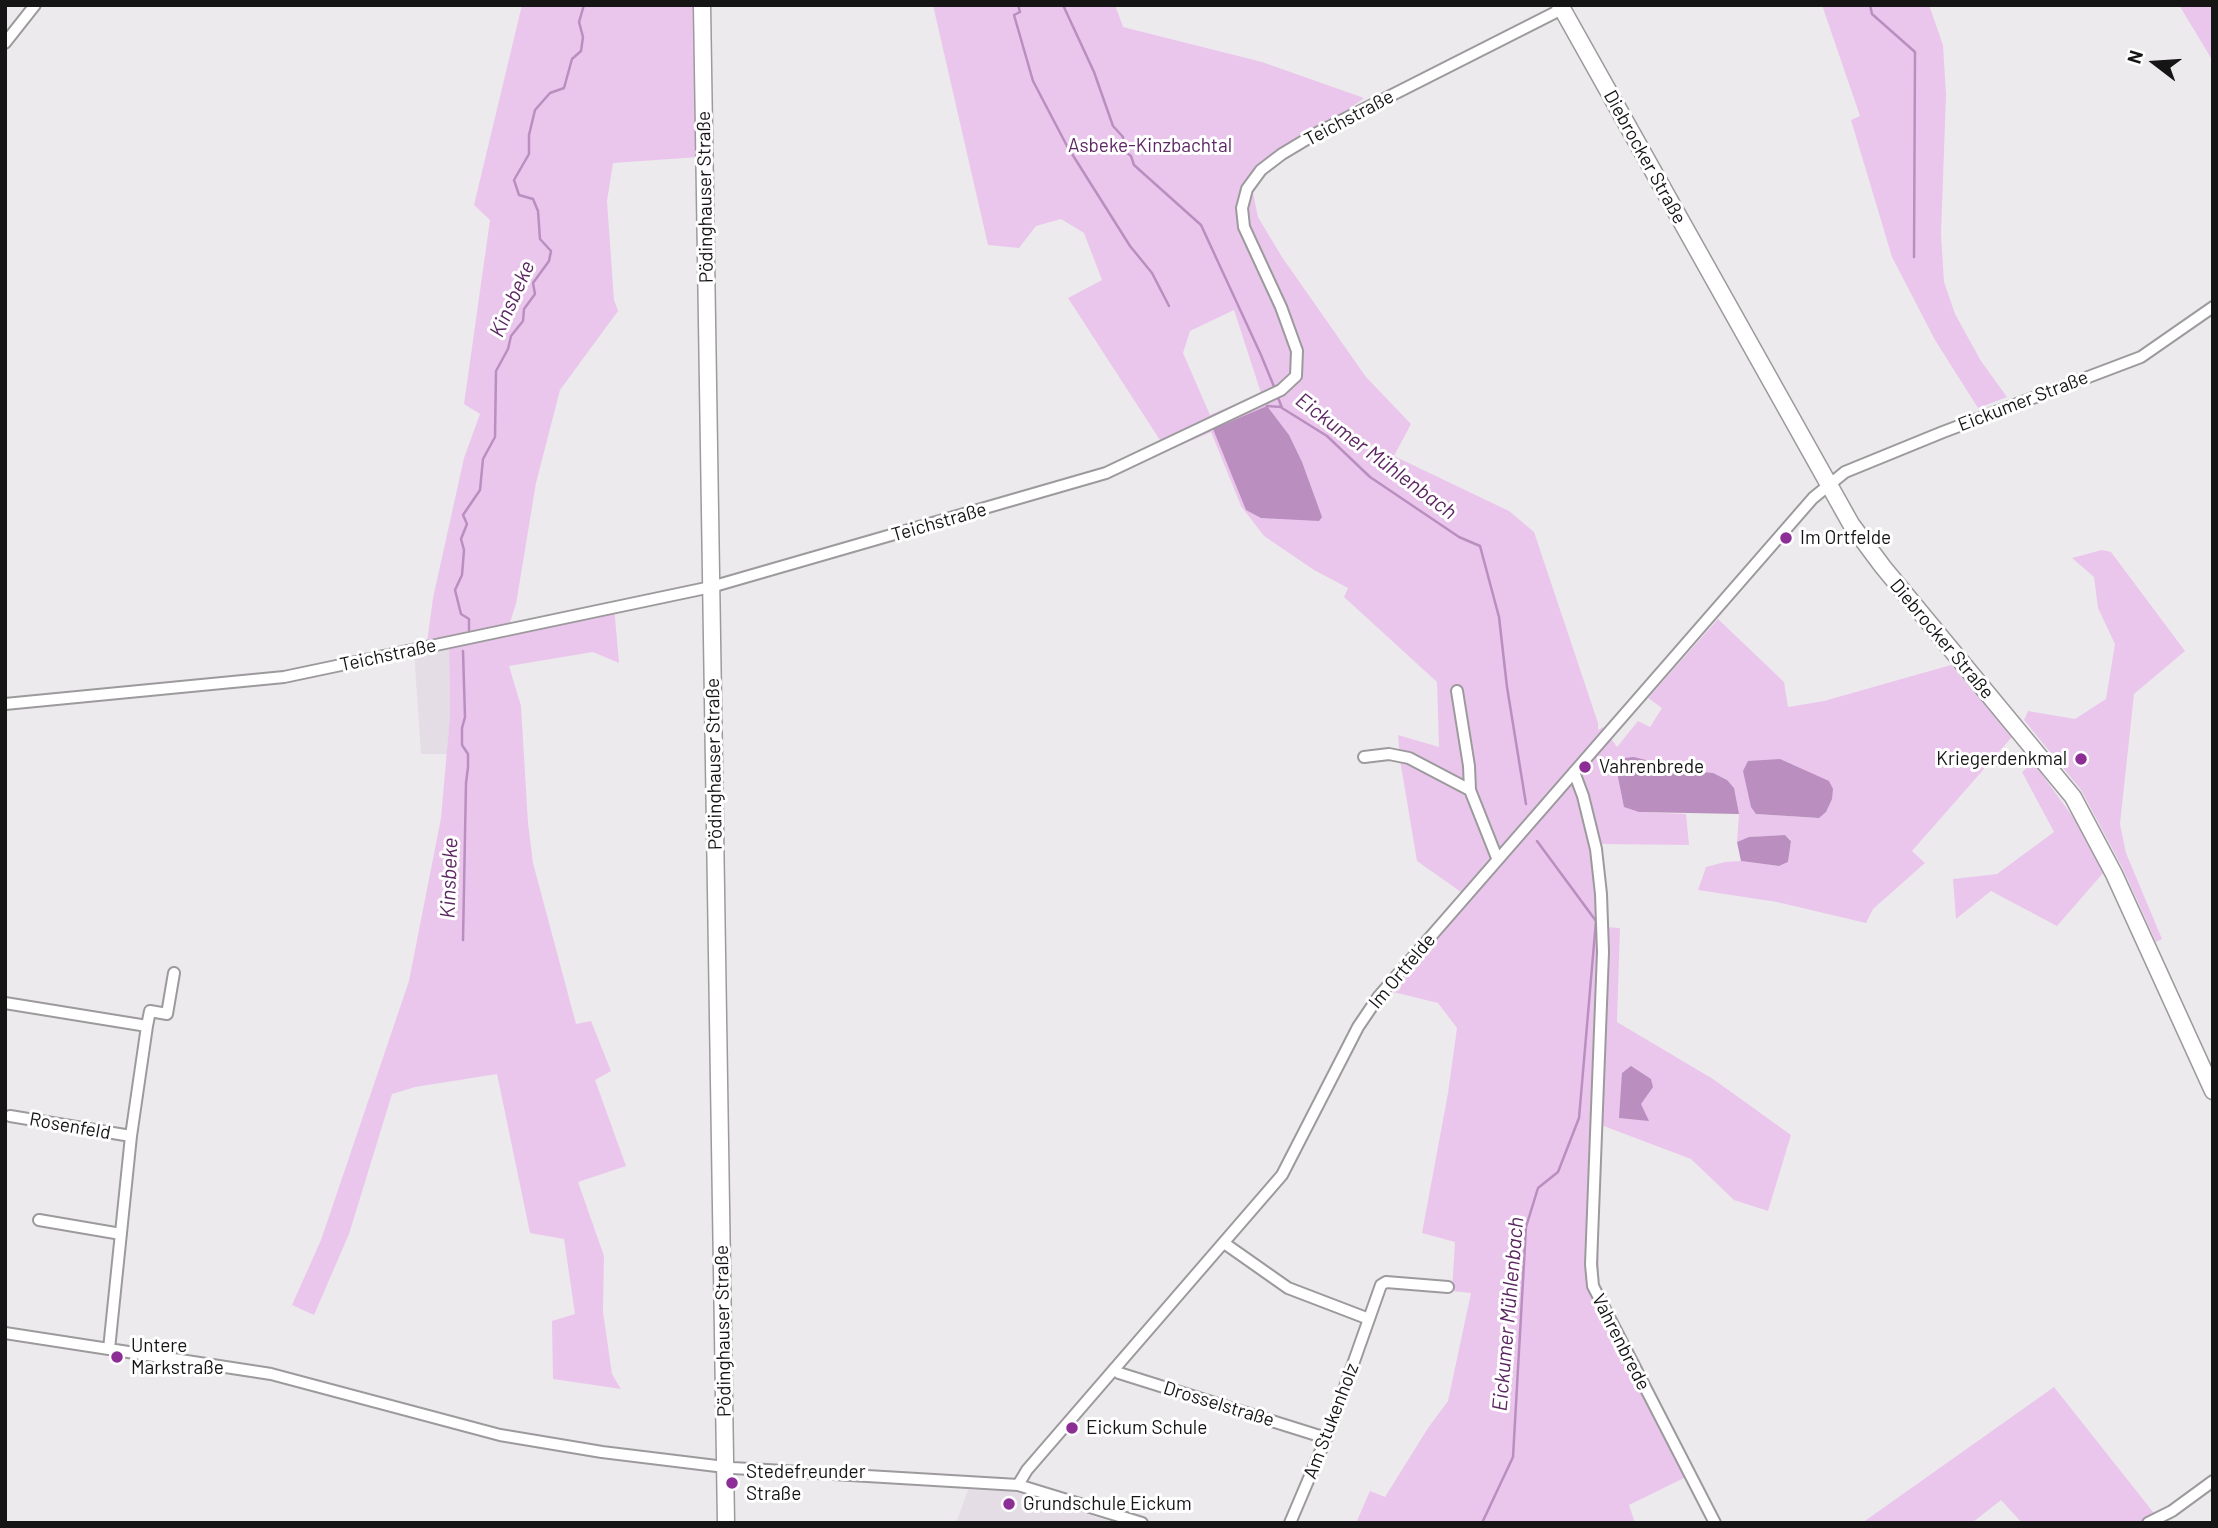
<!DOCTYPE html>
<html>
<head>
<meta charset="utf-8">
<style>
  body { margin:0 }
  #map { position:relative; width:2218px; height:1528px; overflow:hidden; background:#edeaed; font-family:Barlow,sans-serif }
  canvas { display:block }
  .frame { position:absolute; inset:0; border:7px solid #161516; pointer-events:none }
  .north { position:absolute; left:2120px; top:28px; width:70px; height:70px; -webkit-text-stroke:5px #fff; paint-order:stroke; rotate:287deg; font-size:19px; font-weight:700; line-height:28px; text-align:center; color:#161516 }
  .north::after { content:''; display:block; margin:auto; width:24px; height:32px; background:#161516; clip-path:polygon(50% 0,100% 100%,50% 72%,0 100%) }
</style>
</head>
<body>
<div id="map">
<canvas width="2218" height="1528"></canvas>
<div class="frame"></div>
<div class="north">N</div>
</div>
<script>
const ctx = document.querySelector('canvas').getContext('2d');
ctx.lineJoin = 'round';
function fillPath(path, color) {
  ctx.fillStyle = color;
  ctx.fill(path, 'evenodd');
}
function shape(rows) {
  const path = new Path2D();
  for (const r of rows) {
    path.moveTo(r[0], r[1]);
    for (let i = 2; i < r.length; i += 2) path.lineTo(r[i], r[i + 1]);
  }
  return path;
}
function stroke(path, color, width, dash) {
  ctx.strokeStyle = color;
  ctx.lineWidth = width;
  ctx.lineCap = dash ? 'butt' : 'round';
  ctx.setLineDash(dash || []);
  ctx.stroke(path);
}
function label(font, color, halo, rows, align = 'center') {
  ctx.font = font + ' Barlow,sans-serif';
  ctx.lineWidth = 6;
  ctx.setLineDash([]);
  ctx.textBaseline = 'middle';
  ctx.strokeStyle = halo;
  ctx.fillStyle = color;
  for (const [text, x, y, turn = 0] of rows) {
    ctx.save();
    ctx.translate(x, y);
    ctx.rotate((+turn || 0) * Math.PI / 180);
    ctx.textAlign = isNaN(turn) ? turn : align;
    if (halo) ctx.strokeText(text, 0, 0);
    ctx.fillText(text, 0, 0);
    ctx.restore();
  }
}
fillPath(shape([
  [449,644,450,716,447,754,421,754,414,652],
  [968,1490,1011,1491,1116,1523,956,1523]
]), '#e5dde6');
fillPath(shape([
  [522,5,709,5,699,157,613,163,607,201,614,300,618,311,560,390,536,483,516,604,508,628,614,606,619,663,593,652,509,666,521,706,528,823,533,863,576,1024,591,1021,611,1071,595,1080,626,1166,578,1182,604,1256,603,1312,612,1374,621,1389,553,1379,552,1321,575,1314,564,1239,530,1233,497,1074,415,1087,392,1094,349,1234,314,1315,292,1305,321,1240,409,981,441,818,450,716,449,645,426,650,433,598,464,458,480,414,464,404,490,220,474,205],
  [933,5,1115,5,1123,27,1262,62,1364,98,1264,171,1253,193,1258,217,1282,257,1366,377,1411,424,1394,456,1509,511,1534,532,1598,723,1598,730,1603,727,1617,747,1638,721,1650,727,1662,708,1648,698,1718,619,1784,682,1788,707,1824,701,1951,665,2012,737,1912,851,1925,863,1873,909,1866,923,1777,902,1698,890,1706,867,1725,862,1741,861,1779,866,1788,862,1791,840,1785,835,1750,837,1737,842,1739,814,1713,773,1687,770,1634,757,1639,812,1686,814,1689,845,1602,844,1605,927,1620,928,1617,1022,1713,1079,1791,1135,1768,1211,1734,1200,1691,1159,1601,1125,1598,1196,1599,1287,1603,1298,1618,1319,1615,1327,1688,1476,1629,1505,1635,1523,1356,1523,1370,1491,1385,1497,1428,1428,1448,1401,1471,1293,1452,1291,1455,1242,1422,1233,1448,1093,1457,1028,1438,1003,1393,992,1471,899,1417,861,1400,760,1398,735,1439,747,1437,682,1344,597,1348,588,1314,570,1264,536,1241,506,1211,432,1167,451,1068,298,1102,280,1084,233,1061,219,1036,226,1019,248,988,245],
  [1234,310,1261,393,1210,415,1183,353,1190,331],
  [1826,812,1818,818,1756,814],
  [1822,5,1929,5,1943,45,1946,95,1941,234,1944,282,1955,314,1981,361,2007,397,1978,408,1935,340,1892,257,1851,120,1860,116],
  [2179,5,2213,5,2213,60,2211,58],
  [2102,550,2111,552,2185,651,2134,694,2120,824,2126,853,2162,939,2156,942,2123,869,2081,790,2024,720,2028,711,2075,719,2106,699,2115,644,2098,608,2094,577,2072,558],
  [2033,762,2078,824,2095,852,2104,872,2057,926,1991,891,1956,919,1953,879,1997,874,2054,832,2022,772],
  [2054,1387,2157,1517,2144,1523,2022,1523,2001,1500,1972,1523,1862,1523]
]), '#eac6ed');
fillPath(shape([
  [1267,406,1289,435,1302,462,1322,517,1319,521,1261,518,1246,510,1213,429],
  [1634,757,1687,770,1713,773,1727,780,1734,788,1739,814,1639,812,1624,807,1618,777,1624,758],
  [1780,759,1829,781,1833,789,1832,799,1826,812,1819,818,1756,814,1751,807,1743,771,1748,761],
  [1785,835,1791,841,1788,862,1779,866,1741,861,1737,842,1749,837],
  [1631,1066,1651,1079,1653,1087,1641,1104,1649,1121,1619,1118,1622,1073]
]), '#ba8ebe');
stroke(shape([
  [1018,5,1020,12,1014,15,1033,81,1067,146,1130,246,1152,273,1169,306],
  [1063,5,1094,72,1113,126,1123,137,1124,151,1131,156,1134,165,1201,225,1261,355,1275,389],
  [1870,5,1872,14,1915,52,1914,257],
  [1277,395,1282,408,1327,436,1370,477,1459,537,1480,546,1499,617,1507,687,1526,804],
  [1267,406,1281,407],
  [469,630,469,619,461,614,455,590,462,575,464,550,461,539,467,524,463,515,480,490,483,459,495,437,496,371,508,349,511,336,523,321,524,309,535,294,533,283,549,261,551,251,540,239,538,211,533,199,519,195,514,180,529,154,529,135,535,110,550,93,564,88,572,59,581,51,583,37,579,22,584,5],
  [463,651,465,717,462,728,462,745,468,754,468,767,466,783,463,940],
  [1482,1523,1513,1457,1526,1227,1538,1188,1558,1172,1579,1118,1596,921,1537,841]
]), '#ba8ebe', 2.5);
const street = shape([
  [5,43,35,5],
  [1457,691,1469,766,1470,790,1497,858],
  [5,704,284,677,711,587,1106,473,1281,390,1296,376,1297,351,1281,307,1244,227,1242,208,1247,189,1261,170,1282,154,1317,133,1562,9],
  [1364,757,1389,754,1409,758,1470,790],
  [1574,772,1583,796,1596,849,1601,894,1603,952,1591,1264,1593,1286,1715,1523],
  [5,1003,147,1026,131,1136,109,1349],
  [147,1026,150,1011,167,1014,174,973],
  [10,1116,131,1136],
  [39,1220,121,1234],
  [1224,1243,1288,1288,1369,1319],
  [5,1333,271,1374,500,1435,602,1452,733,1468,1018,1485,1142,1523],
  [1114,1369,1119,1373,1326,1438],
  [1018,1485,1027,1470,1282,1175,1358,1027,1379,996,1813,498,1845,472,1943,432,2141,357,2213,307],
  [1290,1523,1330,1429,1381,1285,1386,1282,1448,1287],
  [2148,1523,2172,1511,2213,1481]
]);
const secondary = shape([
  [702,5,726,1523],
  [1560,5,1851,524,1883,567,2073,797,2114,874,2213,1091]
]);
stroke(street, '#9d9a9d', 14);
stroke(secondary, '#9d9a9d', 19);
stroke(street, '#fff', 10);
stroke(secondary, '#fff', 16);
for (const [x, y, r, color] of [
  [1786,538,7,"#8d2e97"],
  [2081,759,7,"#8d2e97"],
  [1585,767,7,"#8d2e97"],
  [117,1357,7,"#8d2e97"],
  [1072,1428,7,"#8d2e97"],
  [732,1483,7,"#8d2e97"],
  [1009,1504,7,"#8d2e97"]
]) {
  const dot = new Path2D();
  dot.arc(x, y, r, 0, 2 * Math.PI);
  ctx.fillStyle = color;
  ctx.fill(dot);
  stroke(dot, '#fff', 2.5);
}
label('19px', '#161516', '#fff', [
  ["Teichstraße",1349,118,-28],
  ["Diebrocker Straße",1645,157,61],
  ["Pödinghauser Straße",705,197,-91],
  ["Eickumer Straße",2023,401,-21],
  ["Teichstraße",939,522,-16],
  ["Diebrocker Straße",1942,639,50],
  ["Teichstraße",388,655,-12],
  ["Pödinghauser Straße",714,764,-91],
  ["Im Ortfelde",1402,971,-50],
  ["Rosenfeld",70,1126,10],
  ["Pödinghauser Straße",723,1331,-91],
  ["Vahrenbrede",1621,1342,63],
  ["Drosselstraße",1219,1404,17],
  ["Am Stukenholz",1331,1421,-69]
]);
label('19px', '#5d2763', '#fff', [
  ["Asbeke-Kinzbachtal",1150,146]
]);
label('19px', '#161516', '#fff', [
  ["Im Ortfelde",1800,538],
  ["Kriegerdenkmal",2067,759,"right"],
  ["Vahrenbrede",1599,767],
  ["Untere",131,1346],
  ["Markstraße",131,1368],
  ["Eickum Schule",1086,1428],
  ["Stedefreunder",746,1472],
  ["Straße",746,1494],
  ["Grundschule Eickum",1023,1504]
], 'left');
label('italic 21px', '#5c2662', '#fff', [
  ["Kinsbeke",512,299,-66],
  ["Eickumer Mühlenbach",1376,456,37],
  ["Kinsbeke",449,878,-88],
  ["Eickumer Mühlenbach",1508,1314,-85]
]);
</script>
</body>
</html>
